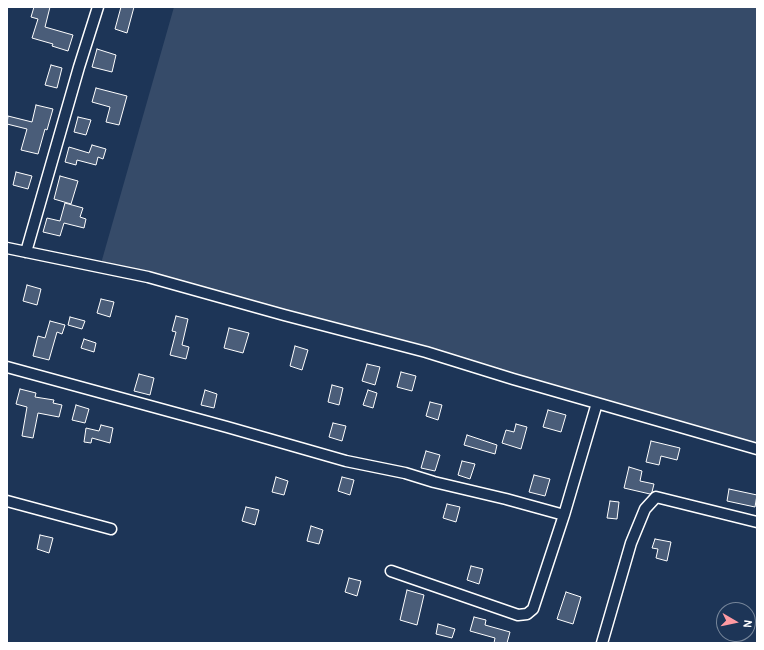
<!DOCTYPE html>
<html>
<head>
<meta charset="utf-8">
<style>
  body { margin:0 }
  #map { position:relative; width:764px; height:650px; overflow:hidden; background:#1d3557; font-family:Pangolin,sans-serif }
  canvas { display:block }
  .frame { position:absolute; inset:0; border:8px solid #fff; pointer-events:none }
  .north { position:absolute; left:716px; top:602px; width:40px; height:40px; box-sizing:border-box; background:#1d3557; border:1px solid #77869a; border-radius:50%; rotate:99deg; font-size:11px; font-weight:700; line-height:16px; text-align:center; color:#fff }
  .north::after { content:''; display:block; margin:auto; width:14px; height:18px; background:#ff9aa2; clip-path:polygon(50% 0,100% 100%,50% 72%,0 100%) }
</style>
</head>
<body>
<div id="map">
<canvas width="764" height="650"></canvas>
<div class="frame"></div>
<div class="north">N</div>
</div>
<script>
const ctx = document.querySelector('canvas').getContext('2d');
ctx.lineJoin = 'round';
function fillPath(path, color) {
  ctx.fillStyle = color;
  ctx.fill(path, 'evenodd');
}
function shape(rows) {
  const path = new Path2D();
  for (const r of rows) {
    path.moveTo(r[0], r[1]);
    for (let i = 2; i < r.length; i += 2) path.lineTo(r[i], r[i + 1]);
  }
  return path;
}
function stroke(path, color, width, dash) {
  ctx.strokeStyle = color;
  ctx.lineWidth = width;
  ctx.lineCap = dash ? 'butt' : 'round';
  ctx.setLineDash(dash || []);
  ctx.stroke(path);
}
fillPath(shape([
  [174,7,757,7,757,449,513,379,100,267]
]), '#364b69');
const building = shape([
  [34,7,50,7,45,27,73,35,68,51,52,46,53,44,32,38,38,19,31,17,34,7],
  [121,7,134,7,127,33,115,29,121,7],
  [97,49,116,55,112,72,92,67,97,49],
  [51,65,62,68,57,88,45,85,51,65],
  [96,88,127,96,119,125,106,122,110,107,92,102,96,88],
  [36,105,53,109,47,130,45,129,38,154,21,150,27,129,7,124,8,116,32,122,36,105],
  [78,117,91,120,86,135,74,132,78,117],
  [92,145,106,149,103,159,98,157,96,165,77,160,76,165,65,162,69,147,89,153,92,145],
  [16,172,32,176,28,189,13,185,16,172],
  [60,176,78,181,71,204,54,199,60,176],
  [65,203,83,208,80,217,86,219,84,228,64,223,60,236,43,232,47,218,60,221,65,203],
  [27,285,41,289,37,305,23,301,27,285],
  [101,299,114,302,110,317,97,313,101,299],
  [176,316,188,319,182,345,189,347,186,359,170,355,176,332,172,331,176,316],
  [70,317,85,321,82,329,68,325,70,317],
  [50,321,65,325,62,334,57,332,49,360,33,356,38,336,45,338,50,321],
  [229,328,249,333,243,353,224,348,229,328],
  [84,339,96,343,94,352,81,348,84,339],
  [295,346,308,350,302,370,290,366,295,346],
  [367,364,380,367,375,385,362,381,367,364],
  [401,372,416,376,412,391,397,387,401,372],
  [139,374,154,378,150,395,134,391,139,374],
  [332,385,343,388,339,405,328,402,332,385],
  [20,389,36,393,35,397,54,400,53,403,62,405,59,417,38,413,33,438,22,436,27,407,16,404,20,389],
  [205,390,217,394,214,408,201,405,205,390],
  [368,390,377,393,373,408,363,405,368,390],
  [430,402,442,405,438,420,426,416,430,402],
  [76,405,89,409,85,423,72,420,76,405],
  [548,410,566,415,561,432,543,427,548,410],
  [333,423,346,426,342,441,329,437,333,423],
  [516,424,527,427,521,449,502,443,506,430,514,432,516,424],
  [101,425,113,428,110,443,92,438,91,443,84,442,86,428,99,431,101,425],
  [467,435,497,445,495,454,464,445,467,435],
  [651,441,680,448,677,460,661,456,659,465,646,462,651,441],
  [426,451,440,455,435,471,421,468,426,451],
  [462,461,475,464,470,479,458,475,462,461],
  [629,467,642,471,640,481,654,484,652,492,650,494,624,488,629,467],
  [534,475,550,479,545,496,529,492,534,475],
  [276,477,288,481,284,495,272,492,276,477],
  [342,477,354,480,350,495,338,491,342,477],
  [729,489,757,495,755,507,727,501,729,489],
  [610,501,619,502,617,519,607,518,610,501],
  [447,504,460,507,456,522,443,518,447,504],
  [246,507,259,510,255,525,242,521,246,507],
  [311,526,323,530,319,544,307,541,311,526],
  [40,535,53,538,49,553,37,549,40,535],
  [655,539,671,542,667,561,656,558,658,549,652,548,655,539],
  [471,566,483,569,479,584,467,580,471,566],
  [349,578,361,581,357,596,345,592,349,578],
  [407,590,424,595,417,625,400,620,407,590],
  [566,592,581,597,573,624,557,619,566,592],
  [474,617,486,620,485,625,510,632,507,643,494,643,495,638,470,631,474,617],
  [438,624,455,629,452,638,436,634,438,624]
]);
fillPath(building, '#4a5d79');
stroke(building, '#fff', 1);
const minor = shape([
  [7,248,148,277,284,315,426,352,513,379,757,449],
  [26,252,79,67,98,7],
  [7,367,227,427,346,461,405,473,434,482,506,499,564,515],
  [7,501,111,529],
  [391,571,518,615,527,614,533,609,564,515,597,403],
  [602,643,631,543,645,509,656,497,757,522]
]);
stroke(minor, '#fff', 13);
stroke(minor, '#1d3557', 10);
</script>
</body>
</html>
